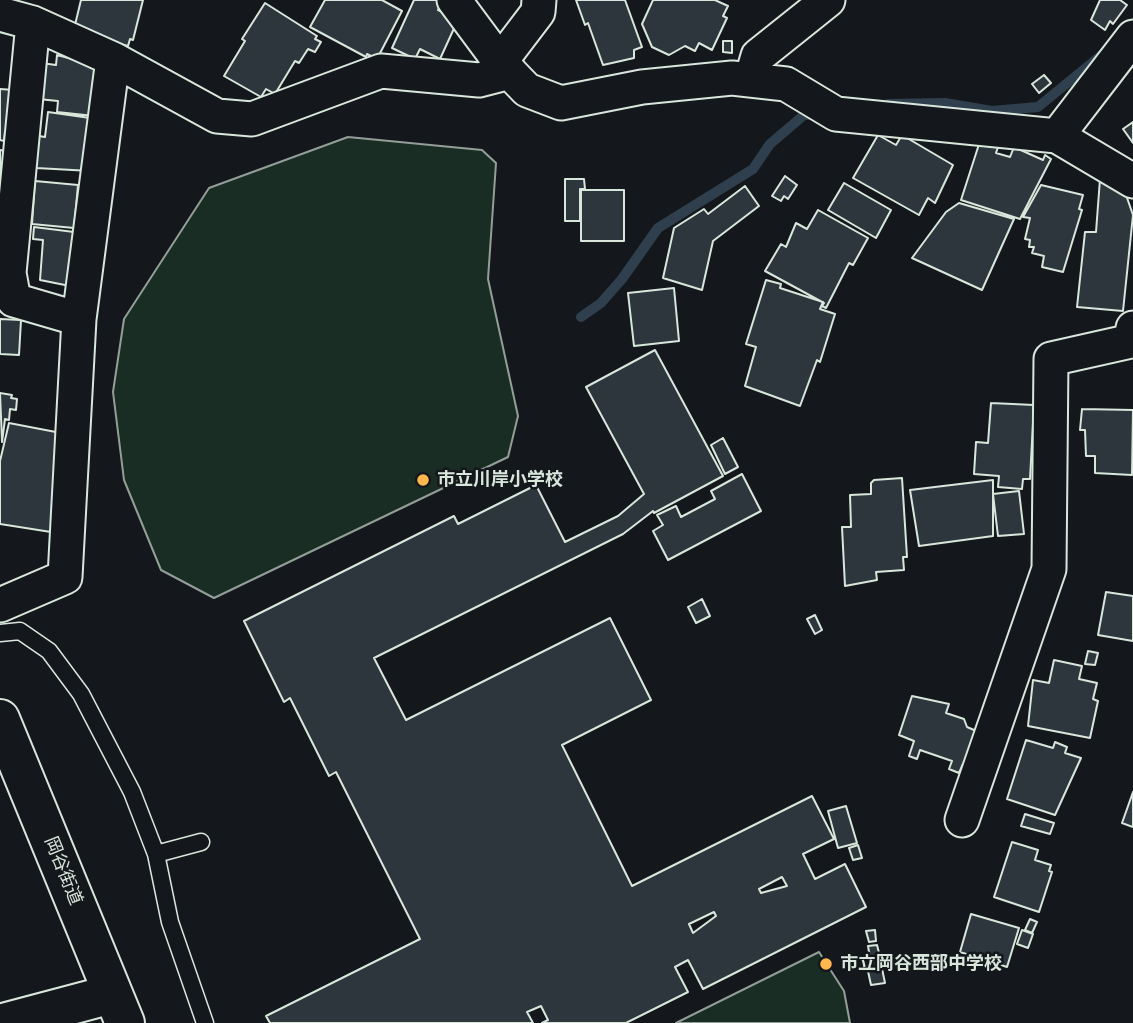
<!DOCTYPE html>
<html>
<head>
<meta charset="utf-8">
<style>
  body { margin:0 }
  canvas { display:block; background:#14181c }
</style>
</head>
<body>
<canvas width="1133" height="1023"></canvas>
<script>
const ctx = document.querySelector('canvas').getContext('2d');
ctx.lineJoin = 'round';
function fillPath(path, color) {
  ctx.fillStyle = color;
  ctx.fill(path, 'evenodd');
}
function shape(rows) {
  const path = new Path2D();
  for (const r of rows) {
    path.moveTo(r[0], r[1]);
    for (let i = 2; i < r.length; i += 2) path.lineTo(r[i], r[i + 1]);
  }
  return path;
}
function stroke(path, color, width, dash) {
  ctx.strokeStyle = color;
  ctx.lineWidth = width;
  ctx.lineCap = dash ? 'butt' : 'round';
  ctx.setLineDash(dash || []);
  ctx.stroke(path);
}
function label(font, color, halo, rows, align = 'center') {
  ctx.font = font + ' "Fira Sans","Noto Sans JP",sans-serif';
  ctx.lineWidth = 5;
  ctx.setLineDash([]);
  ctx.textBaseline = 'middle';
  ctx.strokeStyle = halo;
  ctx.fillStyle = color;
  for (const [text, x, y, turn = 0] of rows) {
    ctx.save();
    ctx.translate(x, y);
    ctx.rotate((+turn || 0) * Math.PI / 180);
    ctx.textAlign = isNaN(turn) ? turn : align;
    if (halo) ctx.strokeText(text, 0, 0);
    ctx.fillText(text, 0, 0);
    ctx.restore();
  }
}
const green = shape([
  [348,137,482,150,496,163,488,279,518,416,508,457,214,598,161,570,124,480,113,392,124,319,209,188,348,137],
  [819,952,844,991,850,1023,676,1023,819,952]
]);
fillPath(green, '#1a2d24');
stroke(green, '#939e99', 2);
stroke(shape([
  [888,104,945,103,992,111,1038,107,1104,53],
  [581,317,601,303,622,279,658,228,753,169,770,144,804,115,817,114]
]), '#2f3f4d', 10);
const building = shape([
  [81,0,143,0,133,40,130,39,128,46,81,34,74,29,81,0],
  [325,0,382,0,402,11,377,59,367,54,366,57,310,27,325,0],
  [414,0,438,0,442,2,438,10,455,18,456,24,440,59,420,49,415,59,392,48,414,0],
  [576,0,625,0,642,47,634,50,634,58,603,65,588,23,585,25,576,0],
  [653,0,715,0,728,6,723,16,727,18,712,50,699,43,695,51,685,46,669,55,652,47,642,24,653,0],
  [1100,0,1120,0,1127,5,1113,24,1110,21,1105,30,1091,20,1100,0],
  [265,3,317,36,315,39,321,42,315,52,308,49,299,63,295,61,275,94,266,89,261,97,224,76,245,41,242,39,265,3],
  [723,41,732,41,732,53,723,52,723,41],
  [57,55,99,66,94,116,57,112,58,101,38,99,41,63,56,65,57,55],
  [1044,75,1051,83,1039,93,1032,84,1044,75],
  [0,89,14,90,8,132,5,132,4,141,0,140,0,89],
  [48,112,97,119,91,171,36,168,37,140,39,136,45,137,48,112],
  [1133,122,1133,143,1123,129,1133,122],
  [878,135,896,145,902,135,953,165,935,203,928,198,919,215,853,178,878,135],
  [981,138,1000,141,996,153,1010,157,1014,147,1043,160,1045,155,1051,159,1020,219,961,200,981,138],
  [0,150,11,152,0,207,0,150],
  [785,176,797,185,788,199,784,196,781,201,772,196,785,176],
  [565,179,584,179,585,189,580,189,580,221,565,221,565,179],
  [1100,179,1125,192,1133,215,1123,311,1077,307,1085,232,1096,232,1100,179],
  [35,181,78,185,74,228,32,224,35,181],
  [844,183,891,210,876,238,828,210,844,183],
  [1041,185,1083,195,1079,209,1082,210,1063,272,1042,267,1044,256,1032,253,1034,247,1029,247,1030,240,1025,239,1030,218,1023,217,1041,185],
  [745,186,759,206,713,241,702,290,663,278,674,228,704,209,708,214,745,186],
  [581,190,624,190,624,241,581,241,581,190],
  [959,203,1014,219,982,290,912,258,946,212,959,203],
  [818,210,868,238,853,265,849,263,826,308,822,306,824,303,765,271,781,244,786,247,796,223,807,229,818,210],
  [34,227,82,233,75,287,40,280,43,240,33,239,34,227],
  [766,280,781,284,780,288,823,302,820,309,835,314,820,362,817,360,800,406,745,386,756,347,746,344,766,280],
  [674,288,679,341,634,346,628,293,674,288],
  [0,319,21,320,19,355,0,354,0,319],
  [655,350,723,476,654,513,653,511,623,534,374,658,406,720,610,618,651,700,562,745,632,886,812,796,834,839,803,854,815,879,845,864,866,907,703,989,688,960,675,967,688,992,626,1023,542,1023,548,1020,541,1006,527,1012,533,1023,270,1023,266,1016,420,939,336,772,329,776,290,698,284,702,244,621,454,516,458,524,536,485,565,542,618,516,644,494,586,387,655,350],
  [782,877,787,886,761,893,759,889,782,877],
  [714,912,716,916,693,933,689,924,714,912],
  [0,393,12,395,11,398,17,399,16,410,10,409,9,420,5,419,2,442,0,393],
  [991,403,1034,405,1030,479,1023,479,1022,489,998,487,999,476,974,474,976,442,988,443,991,403],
  [1082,409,1133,410,1132,475,1095,473,1095,456,1086,456,1085,430,1080,430,1082,409],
  [9,423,61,433,65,448,51,532,0,524,0,461,9,423],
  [723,438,738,467,725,474,711,445,723,438],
  [742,474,761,511,668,560,653,531,663,525,657,515,676,506,681,517,715,499,711,491,742,474],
  [902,478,907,557,903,557,904,570,876,572,877,580,845,586,842,527,851,527,850,495,871,494,871,483,874,480,902,478],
  [993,480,993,536,919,546,910,490,993,480],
  [1019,491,1024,534,998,536,993,494,1019,491],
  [1106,592,1133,596,1133,641,1098,635,1106,592],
  [702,599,710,616,696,623,688,607,702,599],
  [815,615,822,630,815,634,807,619,815,615],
  [1088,651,1098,653,1095,665,1085,664,1088,651],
  [1054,660,1082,666,1079,679,1097,683,1093,699,1098,701,1090,738,1028,726,1033,680,1049,683,1054,660],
  [912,696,949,704,946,713,964,719,967,727,981,733,969,766,963,764,959,773,949,769,952,761,920,750,917,759,909,756,914,741,899,735,912,696],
  [1026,740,1053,748,1055,742,1067,747,1065,753,1081,758,1055,815,1007,799,1026,740],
  [1133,792,1133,827,1122,823,1133,792],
  [846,806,857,843,838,848,828,811,846,806],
  [1025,814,1054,823,1050,834,1021,826,1025,814],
  [1012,842,1038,850,1035,860,1051,865,1049,871,1052,872,1039,912,994,897,1012,842],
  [858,845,862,858,853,860,849,848,858,845],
  [971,914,1019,928,1007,967,960,952,971,914],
  [1030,919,1037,922,1032,933,1025,930,1030,919],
  [875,930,876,941,869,942,866,931,875,930],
  [1022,930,1033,934,1028,948,1017,944,1022,930],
  [877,945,880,957,870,958,868,946,877,945],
  [880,959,885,983,871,985,866,962,880,959]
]);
fillPath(building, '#2c363c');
stroke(building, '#d8e6dc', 2);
const service = shape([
  [0,633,20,631,49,651,81,694,132,792,156,854,170,922,205,1023],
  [156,854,201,842]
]);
const minor = shape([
  [454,0,500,62,527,90,561,103,642,87,732,78,786,84,836,114,1057,136,1133,181],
  [0,14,33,23,113,59,217,116,252,119,381,71,479,80,510,72],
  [33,23,9,273,14,300,79,319],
  [500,62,538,12,539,0],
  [751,80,758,56,828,0],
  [1057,136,1133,37],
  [0,605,65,577,79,319,113,59],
  [962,820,1049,569,1051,359,1131,341,1133,328]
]);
const tertiary = shape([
  [3,1023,112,994]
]);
const primary = shape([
  [0,719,125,1023]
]);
stroke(service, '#d8e6dc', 19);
stroke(minor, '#d8e6dc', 37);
stroke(tertiary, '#d8e6dc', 42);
stroke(primary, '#d8e6dc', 42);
stroke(service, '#14181c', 16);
stroke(minor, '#14181c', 33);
stroke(tertiary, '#14181c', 38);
stroke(primary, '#14181c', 38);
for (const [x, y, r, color] of [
  [423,480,7,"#ffb74d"],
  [826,964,7,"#ffb74d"]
]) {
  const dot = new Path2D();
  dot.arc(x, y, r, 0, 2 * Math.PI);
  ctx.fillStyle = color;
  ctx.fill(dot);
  stroke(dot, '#14181c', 2.5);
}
label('bold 18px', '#d8e6dc', '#14181c', [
  ["市立川岸小学校",437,480],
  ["市立岡谷西部中学校",840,964]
], 'left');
label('18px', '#d8e6dc', '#14181c', [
  ["岡谷街道",63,871,68]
]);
</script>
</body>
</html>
